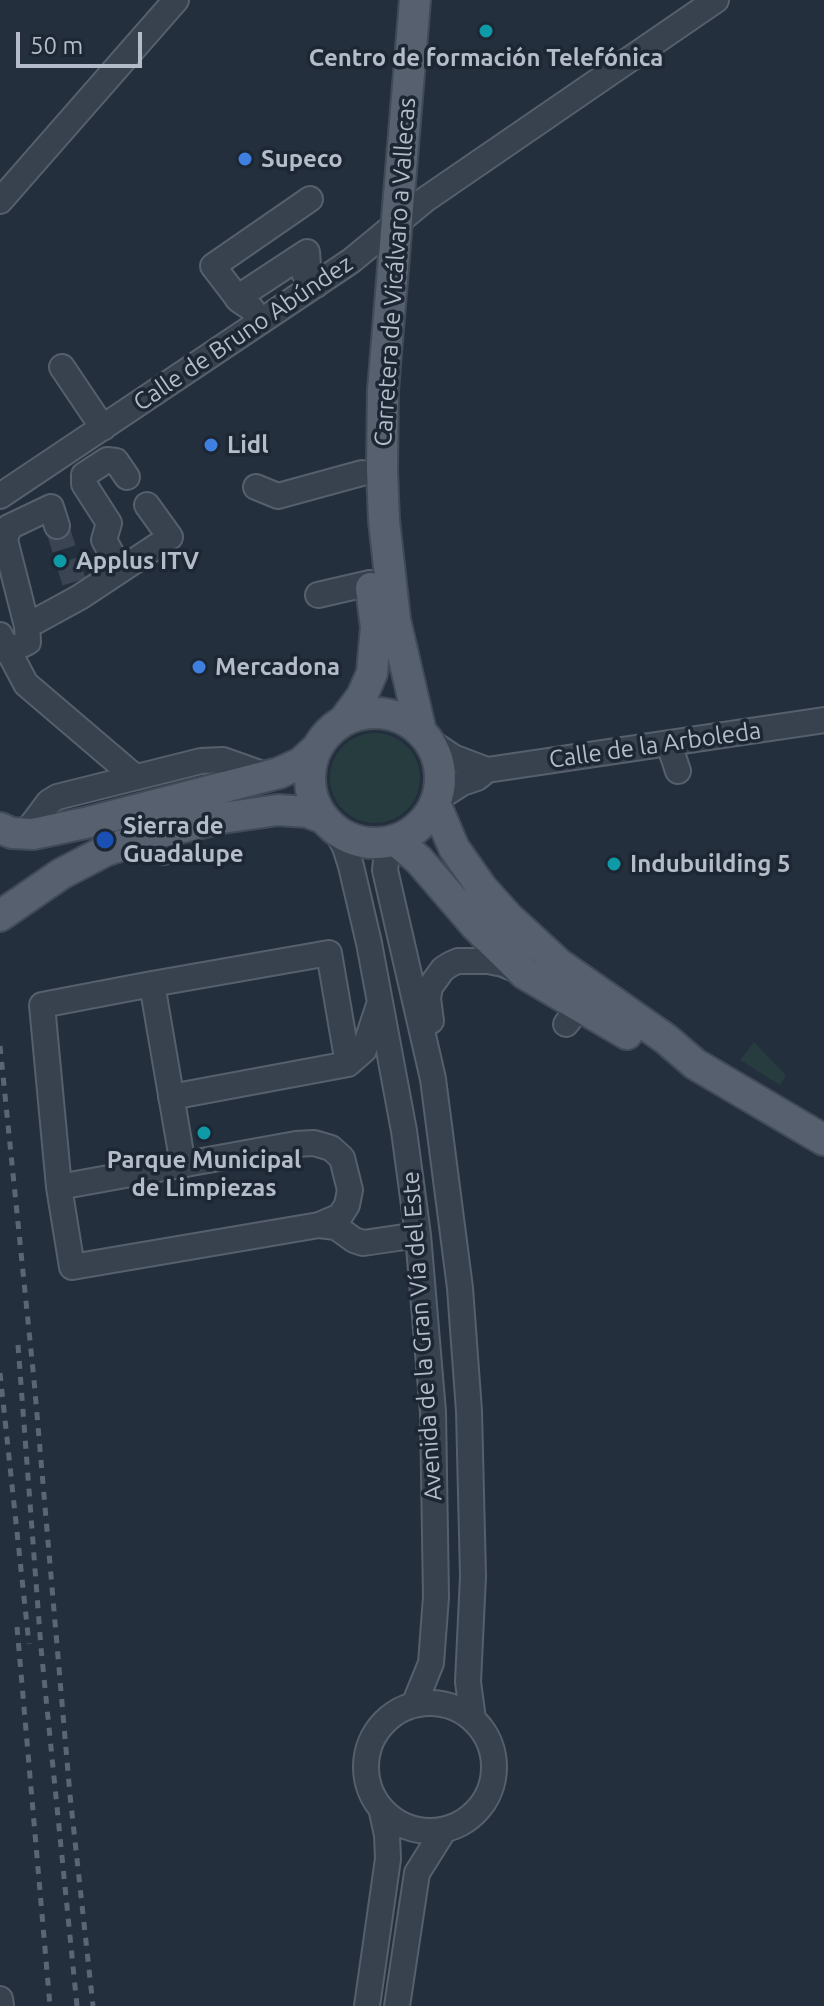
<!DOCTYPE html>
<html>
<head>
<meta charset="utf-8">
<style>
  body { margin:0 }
  #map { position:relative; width:824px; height:2006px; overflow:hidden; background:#242f3e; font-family:Ubuntu,sans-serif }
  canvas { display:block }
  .scale { position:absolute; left:16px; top:32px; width:126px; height:36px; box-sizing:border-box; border:4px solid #b4bcc9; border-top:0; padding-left:10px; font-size:24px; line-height:28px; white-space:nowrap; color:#b4bcc9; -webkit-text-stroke:6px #1d2633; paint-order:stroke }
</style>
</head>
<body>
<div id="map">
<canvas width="824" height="2006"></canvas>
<div class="scale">50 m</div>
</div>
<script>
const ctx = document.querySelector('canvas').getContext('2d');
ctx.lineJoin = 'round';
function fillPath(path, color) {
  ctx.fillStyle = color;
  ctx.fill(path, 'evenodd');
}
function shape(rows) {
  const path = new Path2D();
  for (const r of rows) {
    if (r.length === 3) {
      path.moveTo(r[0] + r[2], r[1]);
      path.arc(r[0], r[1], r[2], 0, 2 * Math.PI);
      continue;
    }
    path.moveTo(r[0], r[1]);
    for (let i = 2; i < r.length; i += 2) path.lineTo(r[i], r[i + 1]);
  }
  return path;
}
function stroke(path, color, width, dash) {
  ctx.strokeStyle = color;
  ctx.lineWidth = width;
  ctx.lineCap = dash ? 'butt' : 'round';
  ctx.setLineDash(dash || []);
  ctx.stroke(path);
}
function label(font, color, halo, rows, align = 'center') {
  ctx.font = font + ' Ubuntu,sans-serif';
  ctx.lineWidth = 7;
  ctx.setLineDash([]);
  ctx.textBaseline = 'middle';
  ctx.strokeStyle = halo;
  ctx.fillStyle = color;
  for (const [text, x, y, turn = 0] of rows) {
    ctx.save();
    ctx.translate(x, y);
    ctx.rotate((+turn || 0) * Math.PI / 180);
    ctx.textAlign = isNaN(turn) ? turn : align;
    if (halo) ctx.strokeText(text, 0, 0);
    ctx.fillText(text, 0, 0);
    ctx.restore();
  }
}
fillPath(shape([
  [375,778,45],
  [754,1042,786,1075,780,1085,740,1060]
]), '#263c3f');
stroke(shape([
  [57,526,74,582]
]), '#3a4453', 24, [24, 12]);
const minor = shape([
  [0,201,176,0],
  [237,298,307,252,308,265,304,273,316,285],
  [260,321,251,308,239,300,213,266,310,199],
  [62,367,103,428],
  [256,487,278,496,362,473],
  [0,496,351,261,426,199,716,0],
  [147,505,170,537],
  [120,569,104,540,109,523,84,484,84,475,107,460,116,461,127,477],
  [318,595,370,583],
  [27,626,80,597,157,546],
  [0,635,26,684,135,777],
  [7,652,28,642,27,626,5,540,9,527,51,507,57,526],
  [429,741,453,757,487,770],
  [669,744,678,771],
  [436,800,462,783,477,778,487,770,824,720],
  [335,829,345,847,351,866,369,943,404,1131,418,1235,433,1412,436,1597,431,1663,414,1705],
  [158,833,163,852],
  [25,834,49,802,57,797,201,761,223,760,268,776],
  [391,841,387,853,385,870,433,1079,460,1288,469,1411,473,1576,468,1682,473,1719],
  [431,1021,428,998,430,987,443,969,451,964,458,961,488,961,503,964,522,972],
  [566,1024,579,1008],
  [171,1097,348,1064,364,1050,379,1005],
  [183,1165,152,984,329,953,348,1064],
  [59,1187,296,1144,314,1143,331,1148,342,1158,350,1190,347,1205,340,1216,319,1225,72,1267,59,1187,42,1005,152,984],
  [319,1225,336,1227,354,1240,363,1243,418,1235],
  [430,1767,64],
  [0,1999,1,2006],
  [367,2006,388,1859,387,1835,382,1812],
  [397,2006,417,1873,444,1830]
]);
const major = shape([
  [415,0,383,390,382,470,384,521,395,620,421,732],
  [375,778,65],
  [345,719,362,696,372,673,376,627,371,588],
  [435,803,454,848,482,888,508,917,559,964,666,1039,695,1064,824,1140],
  [0,828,12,833,33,834,85,823,279,773,301,763,316,749],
  [395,840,419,860,475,925,525,974,627,1034],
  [0,916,61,874,105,851,158,833,222,818,278,810,307,812,323,818]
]);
stroke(minor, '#565f6c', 28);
stroke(major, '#414a57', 34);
stroke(minor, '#38414e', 24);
stroke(major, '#56606e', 30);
stroke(shape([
  [0,1046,34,1380,70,1795,93,2006],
  [18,1345,41,1648,77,2006],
  [0,1373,29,1644],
  [17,1627,50,2006]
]), '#5a6575', 5, [8, 8]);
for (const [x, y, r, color] of [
  [486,31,8,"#0f9aa8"],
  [245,159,8,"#3f7fe0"],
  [211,445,8,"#3f7fe0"],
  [60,561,8,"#0f9aa8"],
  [199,667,8,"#3f7fe0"],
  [105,840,10,"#1a4fb4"],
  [614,864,8,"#0f9aa8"],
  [204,1133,8,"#0f9aa8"]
]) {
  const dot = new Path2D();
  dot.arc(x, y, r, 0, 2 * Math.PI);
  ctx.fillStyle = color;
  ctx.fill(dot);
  stroke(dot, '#1d2633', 3);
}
label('bold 24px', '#b4bcc9', '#1d2633', [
  ["Centro de formación Telefónica",486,58,"center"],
  ["Supeco",261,159],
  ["Lidl",227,445],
  ["Applus ITV",76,561],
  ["Mercadona",215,667],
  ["Sierra de",123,826],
  ["Guadalupe",123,854],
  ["Indubuilding 5",630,864],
  ["Parque Municipal",204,1160,"center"],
  ["de Limpiezas",204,1188,"center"]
], 'left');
label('24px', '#b4bcc9', '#1d2633', [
  ["Carretera de Vicálvaro a Vallecas",395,272,-86],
  ["Calle de Bruno Abúndez",243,333,-34],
  ["Calle de la Arboleda",655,745,-8],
  ["Avenida de la Gran Vía del Este",422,1336,-94]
]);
</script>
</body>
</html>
